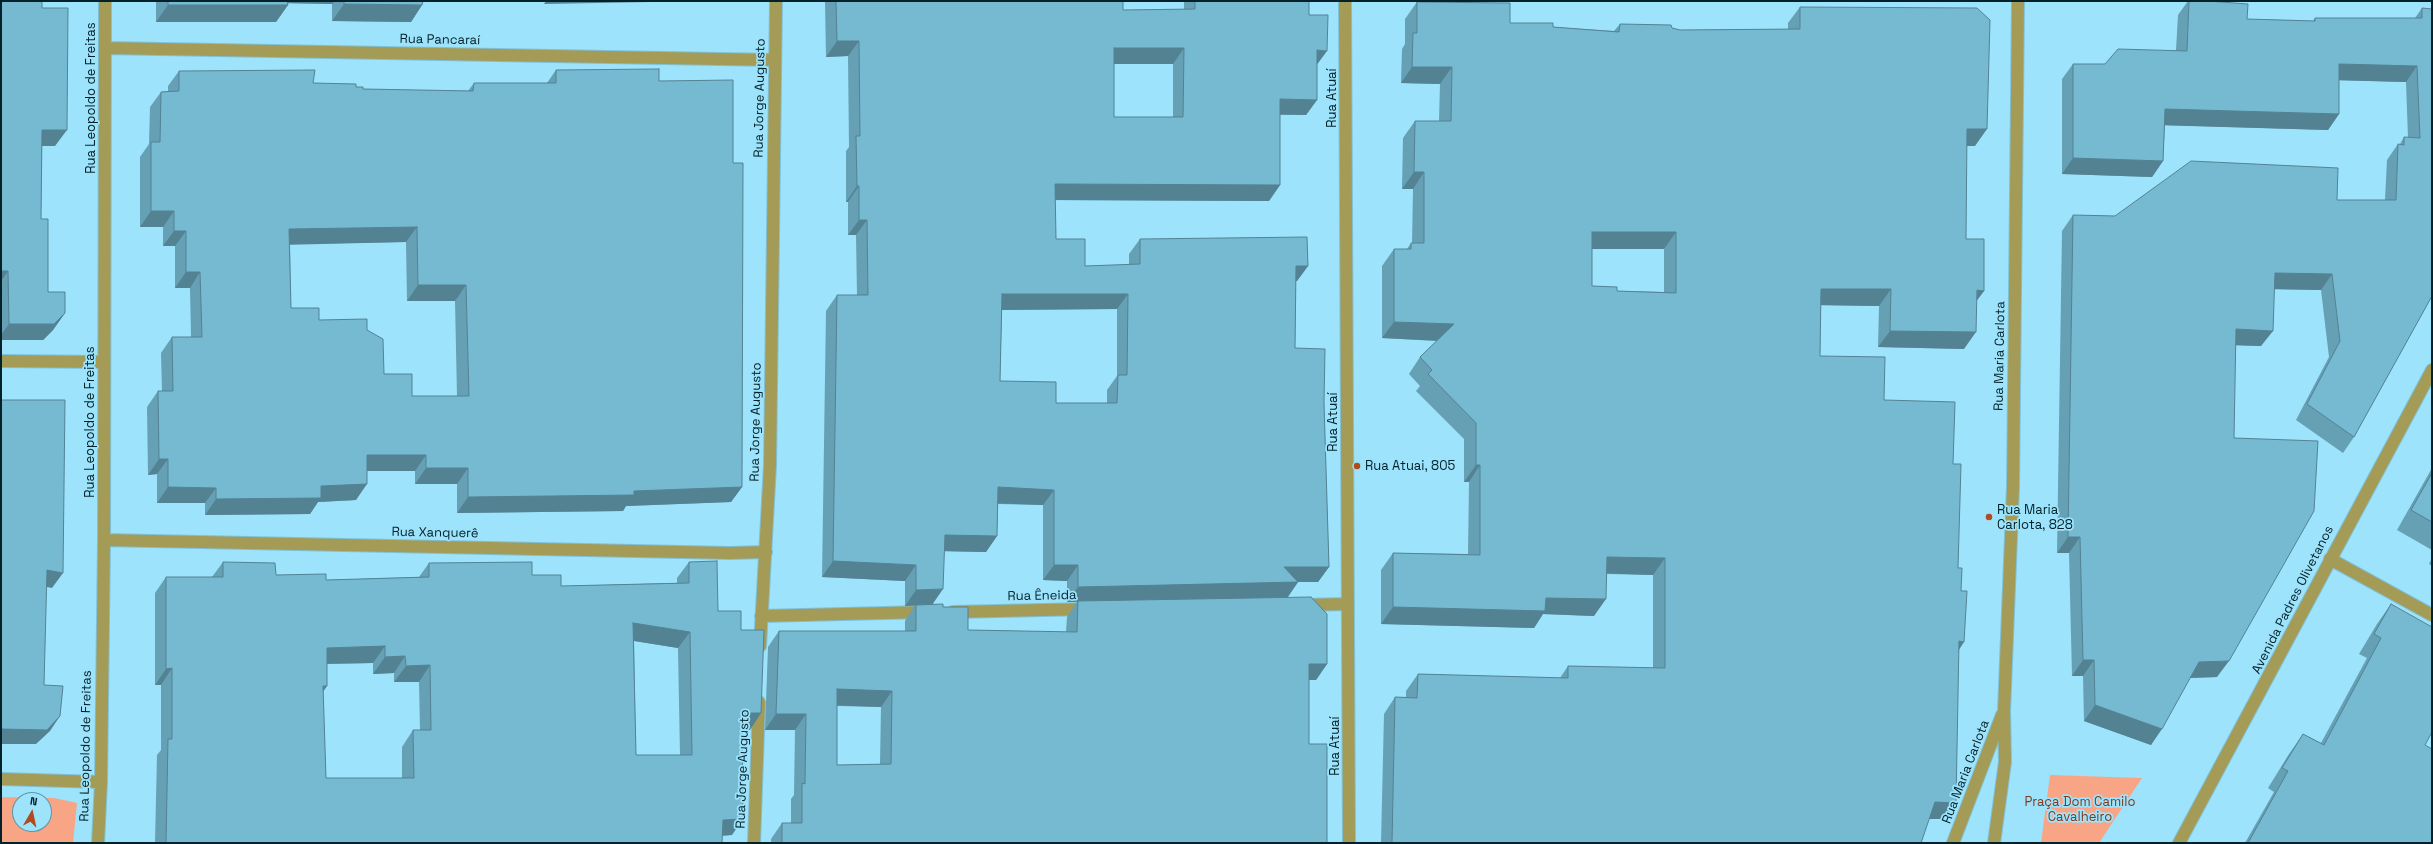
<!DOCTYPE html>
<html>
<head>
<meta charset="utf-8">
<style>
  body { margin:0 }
  #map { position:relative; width:2433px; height:844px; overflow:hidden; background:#9de3fb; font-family:"Space Grotesk",sans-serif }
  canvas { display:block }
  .frame { position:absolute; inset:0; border:2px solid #03212a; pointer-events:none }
  .north { position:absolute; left:12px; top:792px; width:40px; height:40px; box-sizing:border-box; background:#9de3fb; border:1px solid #5f95a7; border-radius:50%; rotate:9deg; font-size:11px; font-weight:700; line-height:16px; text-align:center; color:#03212a }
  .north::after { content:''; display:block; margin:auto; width:14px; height:18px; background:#b14b1e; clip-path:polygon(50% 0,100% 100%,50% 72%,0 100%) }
</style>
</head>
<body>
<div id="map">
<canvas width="2433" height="844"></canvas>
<div class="frame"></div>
<div class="north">N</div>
</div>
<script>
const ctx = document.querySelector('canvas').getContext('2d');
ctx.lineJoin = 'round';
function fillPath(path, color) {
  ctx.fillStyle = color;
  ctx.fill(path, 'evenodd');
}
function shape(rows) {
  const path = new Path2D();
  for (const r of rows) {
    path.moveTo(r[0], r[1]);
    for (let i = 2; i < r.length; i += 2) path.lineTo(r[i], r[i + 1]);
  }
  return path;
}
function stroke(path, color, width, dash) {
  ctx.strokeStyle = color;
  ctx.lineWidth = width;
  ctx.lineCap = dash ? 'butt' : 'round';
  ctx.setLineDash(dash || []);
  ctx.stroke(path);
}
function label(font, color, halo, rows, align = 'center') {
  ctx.font = font + ' "Space Grotesk",sans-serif';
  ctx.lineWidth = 3.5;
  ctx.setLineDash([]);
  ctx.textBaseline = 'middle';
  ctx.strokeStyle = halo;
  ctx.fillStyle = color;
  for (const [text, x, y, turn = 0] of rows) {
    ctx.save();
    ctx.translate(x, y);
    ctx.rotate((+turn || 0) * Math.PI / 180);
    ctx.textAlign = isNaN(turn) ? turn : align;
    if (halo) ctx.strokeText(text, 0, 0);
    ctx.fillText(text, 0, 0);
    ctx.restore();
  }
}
fillPath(shape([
  [2050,775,2142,778,2099,843,2041,843],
  [1,797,54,798,77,803,73,843,1,843],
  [20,800,44,800,44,824,20,824]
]), '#f7a585');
const minor = shape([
  [1345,1,1349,843],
  [105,48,775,60],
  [1,361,104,362],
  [104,540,730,553,766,552],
  [2330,559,2432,615],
  [1303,605,1347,604],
  [953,612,1088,609],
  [761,616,926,612],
  [760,646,770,465,776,1],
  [1,779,101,782],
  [98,843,101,782,104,540,105,1],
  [754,843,759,702]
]);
const tertiary = shape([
  [1953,843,2002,715],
  [1994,843,2005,762,2004,711,2013,487,2018,1],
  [2179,843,2432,370]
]);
stroke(minor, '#81c0d5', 14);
stroke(tertiary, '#81c0d5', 14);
stroke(minor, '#a49b57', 12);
stroke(tertiary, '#a49b57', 12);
fillPath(shape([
  [1,1,42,8,55,146,42,146,41,219,48,292,65,313,53,330,43,340,1,340],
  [156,1,423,1,422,5,411,22,332,21,332,4,288,3,288,5,276,22,156,22],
  [825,1,1123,1,1123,10,1184,9,1184,1,1309,1,1309,15,1317,65,1317,100,1306,115,1280,115,1280,185,1269,201,1055,200,1056,239,1085,266,1129,265,1129,254,1140,239,1308,266,1297,281,1296,281,1295,348,1324,403,1329,567,1318,582,1298,582,1288,597,1327,664,1316,680,1309,680,1309,744,1327,843,771,843,771,839,782,823,791,823,791,799,794,795,795,730,765,730,768,647,779,631,905,631,905,621,915,605,905,606,905,581,822,577,826,311,837,295,857,295,856,235,848,235,848,202,846,202,846,151,849,147,848,56,826,57],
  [1114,64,1173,64,1173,117,1114,117],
  [1117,309,1117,376,1107,390,1107,403,1056,403,1000,381,1002,310],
  [998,504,1043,505,1043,580,1067,581,1067,602,1077,602,1067,617,1066,632,968,630,943,607,933,604,944,551,986,552,997,536],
  [837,706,881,707,880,764,837,765],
  [2188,1,2207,1,2247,19,2313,21,2315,18,2415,18,2422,8,2432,296,2354,437,2343,453,2296,420,2329,357,2321,290,2274,289,2261,346,2236,345,2217,677,2190,678,2151,745,2084,721,2083,676,2072,676,2069,553,2057,553,2062,231,2073,215,2115,216,2337,200,2385,200,2387,160,2398,144,2400,144,2404,137,2408,138,2406,82,2339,80,2339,114,2328,130,2165,125,2163,161,2152,177,2062,174,2062,79,2073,64,2105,64,2176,50,2178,15],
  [1417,2,1510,23,1553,27,1614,31,1620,24,1672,28,1680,30,1788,29,1788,23,1800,7,1975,146,1966,146,1966,239,1984,291,1976,301,1964,349,1878,347,1879,306,1821,305,1820,356,1884,400,1953,464,1958,568,1959,650,1944,819,1929,819,1921,843,1381,843,1384,714,1395,697,1406,697,1406,691,1418,674,1560,678,1568,666,1653,668,1653,575,1607,574,1594,616,1543,614,1534,628,1381,624,1381,570,1393,553,1468,554,1469,482,1464,482,1464,439,1416,391,1420,386,1409,374,1420,357,1437,341,1382,338,1382,266,1394,249,1407,249,1411,243,1412,243,1413,189,1402,189,1403,138,1415,121,1439,121,1440,84,1401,83,1402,49,1405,44,1405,19],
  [1592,249,1664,249,1664,292,1617,291,1592,286],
  [556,70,659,81,733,163,742,487,731,502,626,506,623,511,457,513,457,484,415,484,415,471,367,471,356,500,318,502,310,514,205,515,205,503,157,503,157,474,148,475,147,407,158,391,162,391,161,353,172,337,191,337,190,288,175,288,175,246,163,246,163,227,140,227,140,157,149,144,150,107,161,92,168,91,168,86,179,71,356,87,363,89,468,91,474,83,547,83],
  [406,242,407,301,455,301,457,396,412,396,384,374,319,320,291,308,290,244],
  [2432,468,2432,550,2397,530],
  [2432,558,2432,566,2429,564],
  [223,562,276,575,326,580,419,577,429,563,532,575,561,586,677,583,677,578,689,562,718,611,741,630,750,730,742,730,732,835,722,836,722,843,155,843,157,755,161,750,161,685,155,685,155,593,166,577,212,577],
  [634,641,678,648,680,755,636,755],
  [373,663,373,674,394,673,394,682,419,682,420,730,413,730,402,747,402,778,326,778,323,691,327,686,327,664],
  [2391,604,2425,745,2432,843,2245,843,2274,792,2268,788,2289,754,2303,734,2321,743,2367,658,2359,654,2377,624]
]), '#65a0b5');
fillPath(shape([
  [277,1,335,1,332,4,275,3],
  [546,1,704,1,544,4],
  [344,4,422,5,411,22,332,21],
  [168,5,288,5,276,22,156,22],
  [837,41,859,41,848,56,826,57],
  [1114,48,1184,48,1173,64,1103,64],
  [1317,50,1327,51,1316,66],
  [2339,64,2417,66,2406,82,2328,80],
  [1412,67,1452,67,1440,84,1401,83],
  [1280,99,1317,100,1306,115,1269,114],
  [2165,109,2339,114,2328,130,2154,125],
  [1967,129,1987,129,1975,146,1955,146],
  [42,130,67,130,55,146,30,146],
  [2073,158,2163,161,2152,177,2062,174],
  [1414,172,1424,172,1413,189,1402,189],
  [1055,184,1280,185,1269,201,1044,200],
  [857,186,859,186,848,202,846,202],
  [151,211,174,211,163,227,140,227],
  [859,220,867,220,856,235,848,235],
  [417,227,406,242,279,245,289,229],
  [174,231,186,231,175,246,163,246],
  [1592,232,1676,232,1664,249,1580,249],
  [1296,266,1308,266,1297,281,1285,281],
  [1,271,8,271,1,281],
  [186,272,200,272,190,288,175,288],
  [2275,273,2332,274,2321,290,2264,289],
  [418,285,466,285,455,301,407,301],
  [1821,289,1891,289,1879,306,1809,305],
  [1977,290,1984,291,1972,307],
  [1002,294,1128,294,1117,309,991,310],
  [65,313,53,330,43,340,1,340,1,335,9,324],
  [1394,322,1454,324,1443,341,1382,338],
  [2236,329,2273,331,2261,346,2225,345],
  [1890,331,1976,332,1964,349,1878,347],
  [367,455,426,455,415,471,356,471],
  [159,459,168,459,157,474,148,475],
  [1476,465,1480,465,1469,482,1464,482],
  [426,468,468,468,457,484,415,484],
  [367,484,356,500,318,502,310,514,205,515,216,499,321,486],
  [168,487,216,488,205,503,157,503],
  [742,487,731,502,626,506,623,511,457,513,468,497],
  [998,487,1054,490,1043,505,987,503],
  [945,535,997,536,986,552,934,551],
  [2068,537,2080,537,2069,553,2057,553],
  [1607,557,1665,558,1653,575,1595,573],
  [833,561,916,565,905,581,822,577],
  [1054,565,1078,565,1067,581,1043,580],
  [1284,567,1329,567,1318,582,1298,582,1287,598,1067,602,1078,587],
  [47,570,63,573,52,588,37,585],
  [943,589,932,605,905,606,916,590],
  [1546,598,1606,599,1594,616,1543,614,1534,628,1381,624,1393,607],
  [633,623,690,632,678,648,622,639],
  [1959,641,1964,642,1953,659],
  [385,646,373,663,315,664,327,648],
  [405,656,394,673,373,674,385,657],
  [2083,660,2094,660,2083,676,2072,676],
  [2229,661,2217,677,2188,678,2199,662],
  [1309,664,1327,664,1316,680,1298,680],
  [430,665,419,682,394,682,406,666],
  [172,668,161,685,155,685,166,669],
  [323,686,327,686,316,702],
  [837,689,892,691,881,707,826,705],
  [2095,705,2162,729,2151,745,2084,721],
  [742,713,761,713,750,730,730,730],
  [776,714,806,714,795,730,765,730],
  [60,716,50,731,36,744,1,744,1,729],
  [1935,802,1956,803,1944,819,1923,819],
  [743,819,732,835,711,836,723,820]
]), '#538293');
const building = shape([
  [1,1,42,1,42,8,68,8,67,130,42,130,41,219,48,219,48,292,65,292,65,313,54,324,9,324,8,271,1,271,1,1],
  [168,1,287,1,288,5,168,5,168,1],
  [344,1,423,1,422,5,344,4,344,1],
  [836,1,1123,1,1123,10,1195,9,1195,1,1309,1,1309,15,1328,15,1327,51,1317,50,1317,100,1280,99,1280,185,1055,184,1056,239,1085,239,1085,266,1140,264,1140,239,1307,237,1308,266,1296,266,1295,348,1325,349,1324,403,1329,567,1284,567,1298,582,1078,587,1078,565,1054,565,1054,490,998,487,997,536,945,535,943,589,916,590,916,565,833,561,837,295,868,295,867,220,859,220,859,186,857,186,856,136,860,136,859,41,837,41,836,1],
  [1114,48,1184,48,1183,117,1114,117,1114,48],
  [1002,294,1128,294,1127,375,1118,375,1117,403,1056,403,1056,382,1000,381,1002,294],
  [2189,1,2207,1,2248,4,2247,19,2315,21,2315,18,2422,18,2422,8,2432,9,2432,296,2354,437,2307,404,2340,341,2332,274,2275,273,2273,331,2236,329,2234,438,2318,441,2314,511,2229,661,2199,662,2162,729,2095,705,2094,660,2083,660,2080,537,2068,537,2073,215,2115,216,2191,161,2338,168,2337,200,2396,200,2398,144,2404,145,2404,137,2420,138,2417,66,2339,64,2339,114,2165,109,2163,161,2073,158,2073,64,2105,64,2118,49,2187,51,2189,1],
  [1417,2,1510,3,1510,23,1553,23,1553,27,1619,32,1620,24,1671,25,1672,28,1680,30,1800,29,1800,7,1977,8,1990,20,1987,129,1967,129,1966,239,1984,239,1984,291,1977,290,1976,332,1890,331,1891,289,1821,289,1820,356,1885,357,1884,400,1955,402,1953,464,1961,464,1958,568,1962,568,1961,591,1967,591,1964,642,1959,641,1956,803,1935,802,1921,843,1392,843,1395,697,1417,698,1418,674,1568,678,1568,666,1665,668,1665,558,1607,557,1606,599,1546,598,1545,611,1393,607,1393,553,1480,555,1480,465,1476,465,1476,423,1428,374,1432,370,1420,357,1454,324,1394,322,1394,249,1411,249,1411,243,1424,243,1424,172,1414,172,1415,121,1451,121,1452,67,1412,67,1413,33,1417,33,1417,2],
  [1592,232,1676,232,1676,293,1617,291,1617,287,1592,286,1592,232],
  [659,69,659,81,733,80,733,163,743,163,742,487,634,491,634,495,468,497,468,468,426,468,426,455,367,455,367,484,321,486,321,498,216,499,216,488,168,487,168,459,159,459,158,391,173,391,172,337,202,337,200,272,186,272,186,231,174,231,174,211,151,211,151,142,160,142,161,92,179,91,179,71,315,70,313,83,356,84,356,87,363,87,363,89,473,91,474,83,556,83,556,70,659,69],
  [417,227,418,285,466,285,469,396,412,396,412,374,384,374,383,339,367,330,367,319,319,320,319,308,291,308,289,229,417,227],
  [1,400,65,400,63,573,47,570,44,685,63,686,60,716,47,730,1,729,1,400],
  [2432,473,2432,522,2411,510,2432,473],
  [717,561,718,611,741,611,741,630,764,630,761,713,742,713,743,819,723,820,722,843,166,843,168,739,172,739,172,668,166,669,166,577,223,577,223,562,275,563,276,575,326,574,326,580,429,577,429,563,532,562,532,575,561,575,561,586,689,583,689,562,717,561],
  [633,623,690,632,692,755,636,755,633,623],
  [385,646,385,657,405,656,406,666,430,665,431,730,413,730,414,778,326,778,323,686,327,686,327,648,385,646],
  [1311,597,1327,614,1327,664,1309,664,1309,744,1327,744,1327,843,782,843,782,823,802,823,802,783,805,784,806,714,776,714,779,631,916,631,916,605,943,604,943,607,968,607,968,630,1077,632,1078,601,1311,597],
  [837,689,892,691,891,764,837,765,837,689],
  [2391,604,2432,627,2432,732,2425,745,2432,749,2432,843,2248,843,2288,771,2282,768,2303,734,2324,745,2381,638,2374,634,2391,604]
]);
fillPath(building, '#76bad2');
stroke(building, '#538293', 1);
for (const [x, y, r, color] of [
  [1357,466,4,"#b14b1e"],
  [1989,517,4,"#b14b1e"]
]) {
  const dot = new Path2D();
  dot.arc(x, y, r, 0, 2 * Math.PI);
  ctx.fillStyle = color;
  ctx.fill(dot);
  stroke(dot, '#9de3fb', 1.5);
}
label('13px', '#03212a', '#9de3fb', [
  ["Rua Pancaraí",440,40,1],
  ["Rua Leopoldo de Freitas",91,98,-90],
  ["Rua Jorge Augusto",760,98,-89],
  ["Rua Atuaí",1332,98,-90],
  ["Rua Maria Carlota",2000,356,-89],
  ["Rua Leopoldo de Freitas",90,422,-90],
  ["Rua Jorge Augusto",756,422,-89],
  ["Rua Atuaí",1333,422,-90],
  ["Rua Xanquerê",435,533,1],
  ["Rua Êneida",1042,596,-1],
  ["Avenida Padres Olivetanos",2293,600,-63],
  ["Rua Leopoldo de Freitas",86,746,-89],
  ["Rua Atuaí",1335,746,-90],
  ["Rua Jorge Augusto",743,769,-88],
  ["Rua Maria Carlota",1966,772,-69]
]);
label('13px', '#03212a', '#9de3fb', [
  ["Rua Atuai, 805",1365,466],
  ["Rua Maria",1997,510],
  ["Carlota, 828",1997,525]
], 'left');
label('13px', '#7d3a1e', '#9de3fb', [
  ["Praça Dom Camilo",2080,802],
  ["Cavalheiro",2080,817]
]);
</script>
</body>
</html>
